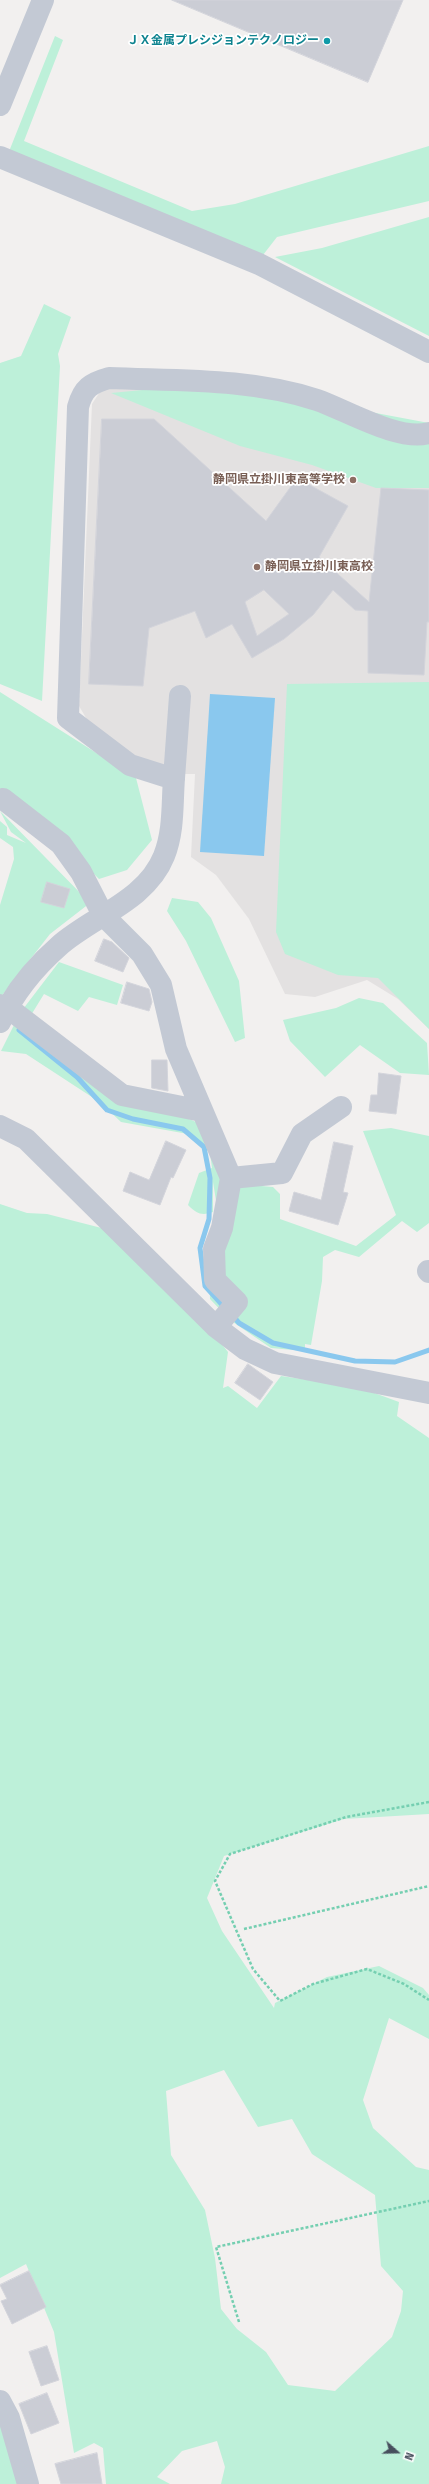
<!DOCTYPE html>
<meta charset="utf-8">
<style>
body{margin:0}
#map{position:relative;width:429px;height:2484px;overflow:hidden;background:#f2f0ef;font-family:"Fira Sans",sans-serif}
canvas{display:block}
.north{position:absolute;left:377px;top:2432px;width:40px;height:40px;-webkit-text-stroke:3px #fff;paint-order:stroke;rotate:110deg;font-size:11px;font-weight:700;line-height:16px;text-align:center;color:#474f5d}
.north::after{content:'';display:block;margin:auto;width:14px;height:18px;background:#474f5d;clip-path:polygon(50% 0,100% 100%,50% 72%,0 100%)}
</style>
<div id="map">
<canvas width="429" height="2484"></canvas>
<div class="north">N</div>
</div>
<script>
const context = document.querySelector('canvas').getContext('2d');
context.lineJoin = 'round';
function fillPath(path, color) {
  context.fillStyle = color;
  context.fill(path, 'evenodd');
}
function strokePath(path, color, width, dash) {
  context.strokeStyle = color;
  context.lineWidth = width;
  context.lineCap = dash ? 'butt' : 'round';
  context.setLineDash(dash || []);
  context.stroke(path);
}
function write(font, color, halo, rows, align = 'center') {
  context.font = font + ' "Fira Sans","Noto Sans JP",sans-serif';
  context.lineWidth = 3.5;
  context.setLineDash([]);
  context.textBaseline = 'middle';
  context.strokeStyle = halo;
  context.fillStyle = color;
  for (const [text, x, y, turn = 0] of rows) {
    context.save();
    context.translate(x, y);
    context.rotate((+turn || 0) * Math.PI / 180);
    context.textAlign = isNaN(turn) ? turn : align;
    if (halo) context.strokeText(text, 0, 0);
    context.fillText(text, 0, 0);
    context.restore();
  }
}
const education = new Path2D(`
 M109,378L429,428V1029L398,999L367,980L315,997L285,994L249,919L216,875L191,857L195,774H158L102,745L79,706L92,404Z`);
const green = new Path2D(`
 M55,36L63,40L24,141L192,211L235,204L429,146V201L277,237L263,255L8,154Z
 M429,217V336L275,257L322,248Z
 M44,304L71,317L58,354L60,366L42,701L0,684V363L21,356Z
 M216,383L429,423V488H376L312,465L240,446L111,393Z
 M429,682V1029L378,978L338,975L285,954L276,932L287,684Z
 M0,692L136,778L152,840L127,870L99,879L51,831L0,799Z
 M0,811L90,903L50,934L0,998V905L14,859L13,847L0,838V821L7,827V835L26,843L11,832Z
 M172,898L198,902L211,918L239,981L245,1038L235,1042L186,941L167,911Z
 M59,962L123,985L117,1005L89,997L78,1011L44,994L28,1020L109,1084L196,1122L227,1183L273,1187L280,1194V1219L356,1246L396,1215L363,1131L391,1128L429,1136V1223L417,1232L402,1221L359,1257L335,1250L323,1257L322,1281L311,1345L305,1344V1351L271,1348L230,1320L210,1299L209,1263L218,1213L213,1182V1212C202,1216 197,1214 188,1205L199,1173L212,1168L210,1153L188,1134L121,1122L101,1103L26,1054L1,1051L20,1013Z
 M359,998L383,1003L427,1043L429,1075L400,1073L360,1045L325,1077L290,1041L283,1020L336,1008Z
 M0,1204L27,1213L47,1214L121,1233L178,1289L228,1352L223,1388L228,1386L257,1408L281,1376L358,1387L399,1402L397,1416L429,1438V1814L344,1819L224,1856L207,1898L222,1931L274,2008L275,2003L327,1977L379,1966L423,1988L429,1995V2039L389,2018L363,2100L373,2128L416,2167L429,2170V2484H221L225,2467L217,2441L182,2451L157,2477L170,2484H106L103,2448L94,2443L74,2453L54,2332L26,2264L0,2278ZM224,2070L258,2127L292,2119L312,2154L375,2195L381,2266L403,2291L401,2311L392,2337L335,2391L288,2385L266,2352L237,2329L221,2309L215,2258L205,2210L171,2155L166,2091Z
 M0,2406L18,2484H0Z`);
const water = new Path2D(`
 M210,694L275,698L264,856L200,852Z`);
const stream = new Path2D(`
 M19,1030L77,1077L107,1110L133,1119L183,1129L204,1147L210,1178L209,1219L200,1248L205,1286L225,1308
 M233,1316L239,1323L273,1343L355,1361L395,1362L429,1350`);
const building = new Path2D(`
 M172,0H403L368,82Z
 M102,419H154L266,521L297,478L348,506L319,557L369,602L381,488L429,490V622H427L424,675L368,673V611L355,610L333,590L313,615L284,639L252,658L232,624L206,638L195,611L149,628L143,686L89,684ZM264,590L289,614L257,636L245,602Z
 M47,882L70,889L64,908L41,902Z
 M104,939L112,942L129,958L123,972L95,961Z
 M127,982L149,989L152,1002L149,1011L121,1003Z
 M152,1060H167L168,1091L152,1088Z
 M379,1073L401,1076L396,1114L369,1111L371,1095H377Z
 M166,1141L186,1150L173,1178L171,1177L160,1205L123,1191L130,1172L149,1180Z
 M334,1142L353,1146L343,1192L348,1193L338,1225L289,1211L294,1192L321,1200Z
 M248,1364L273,1382L260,1400L235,1383Z
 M29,2271L46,2307L12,2324L1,2301L7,2299L0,2285Z
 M47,2346L59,2380L41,2386L29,2352Z
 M47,2393L59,2423L31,2434L19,2404Z
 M97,2453L102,2484H61L55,2464Z`);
const path = new Path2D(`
 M429,1802L346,1817L230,1854L215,1881L253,1969L280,2001L313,1984L367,1969L404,1984L429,2000
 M244,1929L429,1886
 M239,2322L216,2247L429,2201`);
const minor = new Path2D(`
 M0,105L43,0
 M0,157L259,264L429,352
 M174,779L130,765L68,718L78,407C83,388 91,383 109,378C178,381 250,378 317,400C346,410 399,442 429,433
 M3,799L61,844L81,872L103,915L142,954L161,985L176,1049L231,1178L222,1228L214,1249L215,1280L237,1302L216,1327
 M0,1005L7,1007L122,1095L202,1111
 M0,1022C14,993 35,967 59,946C93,916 146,901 164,856C174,831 172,805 174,778C176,751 178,723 180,696
 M0,1126L26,1139L216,1327L245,1349L275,1363L429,1393
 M231,1178L282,1173L302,1134L341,1107
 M428,1271L429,1272
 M0,2401L9,2418L28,2484`);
const markers = [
 [327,41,4,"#0f9aa8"],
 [353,480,4,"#8d6e63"],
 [257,567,4,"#8d6e63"]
];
const cultureNames = [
 ["ＪＸ金属プレシジョンテクノロジー",319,41]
];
const educationNames = [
 ["静岡県立掛川東高等学校",345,480],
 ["静岡県立掛川東高校",265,567,"left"]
];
fillPath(education, '#e3e1e1');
fillPath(green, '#bdf0d9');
fillPath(water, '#8ac8ee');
strokePath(stream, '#8ac8ee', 5);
fillPath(building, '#cbcdd5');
strokePath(building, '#d3d4db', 1);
strokePath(path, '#75cfb1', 2.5, [3, 2]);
strokePath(minor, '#c3c9d4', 22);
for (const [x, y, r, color] of markers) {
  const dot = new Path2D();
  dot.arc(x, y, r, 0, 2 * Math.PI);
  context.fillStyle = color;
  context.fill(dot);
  strokePath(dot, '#fff', 1.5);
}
write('bold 12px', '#0d838f', '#fff', cultureNames, 'right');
write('bold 12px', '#785e54', '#fff', educationNames, 'right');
</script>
